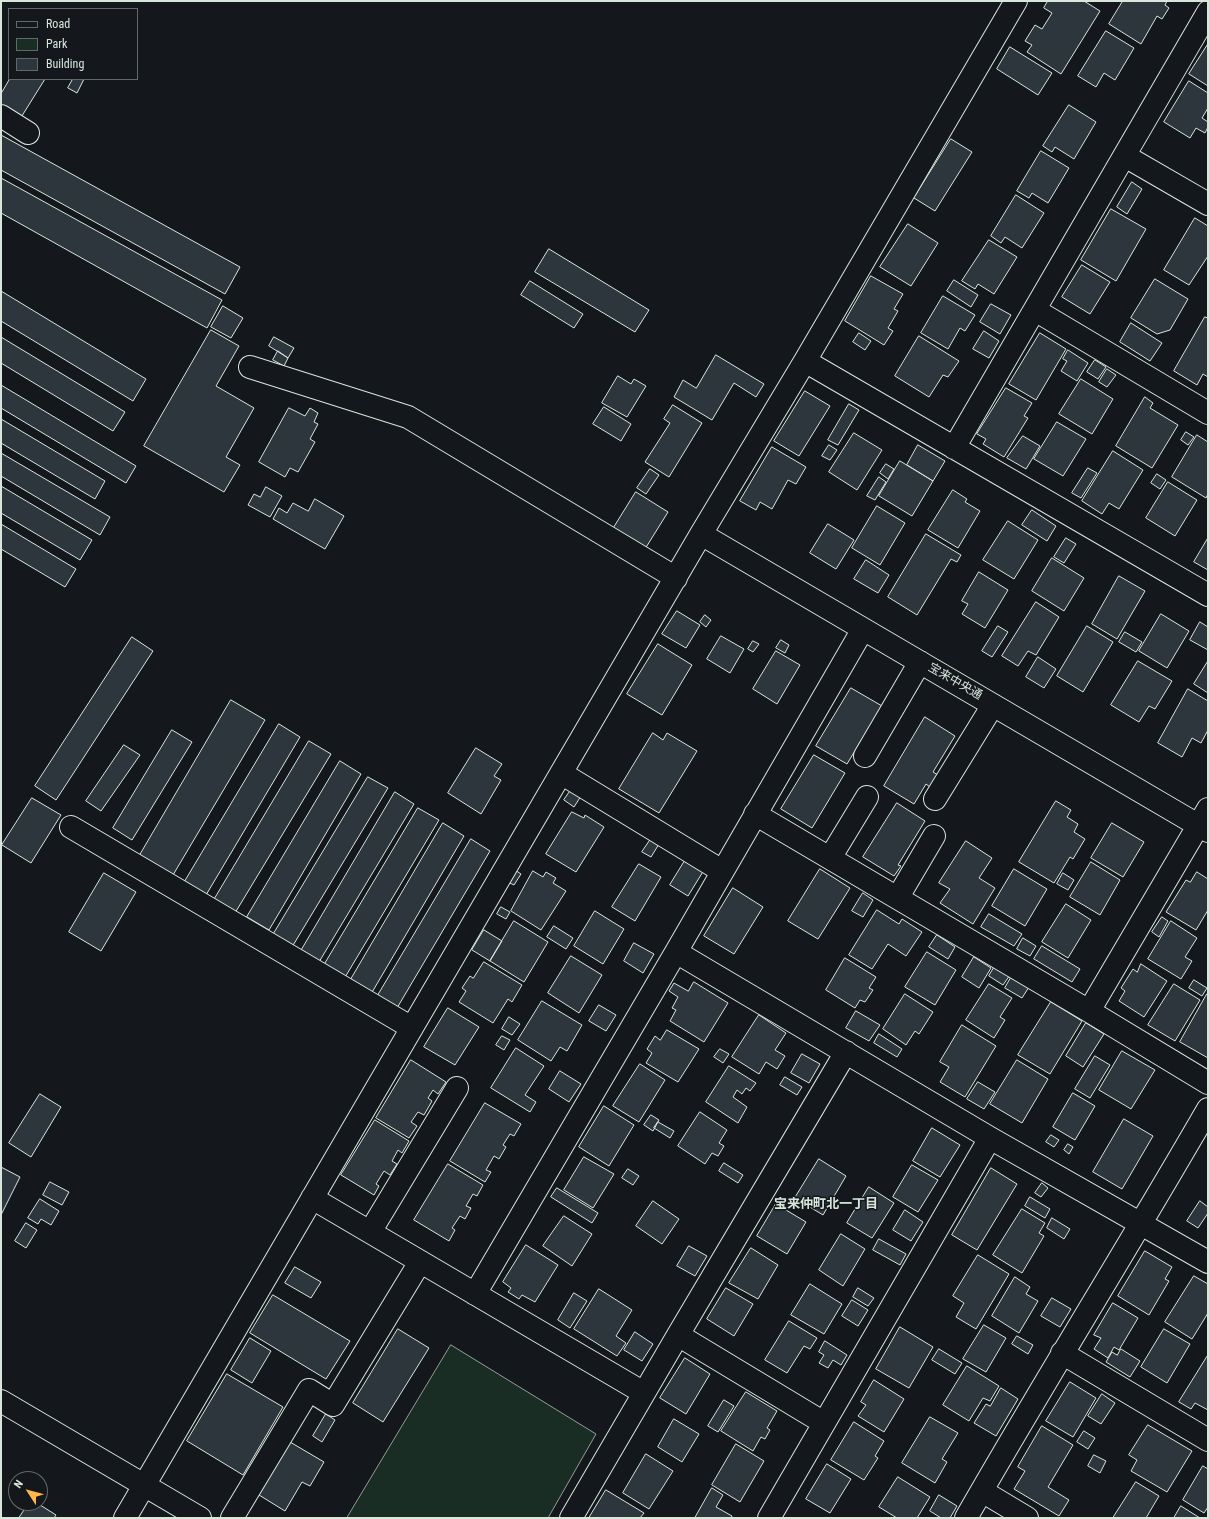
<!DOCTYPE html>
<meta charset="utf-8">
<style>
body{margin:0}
#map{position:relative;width:1209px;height:1519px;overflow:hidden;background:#14181c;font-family:"Roboto Condensed",sans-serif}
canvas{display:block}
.frame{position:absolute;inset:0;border:2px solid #d8e6dc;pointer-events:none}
.legend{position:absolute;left:8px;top:8px;width:130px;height:72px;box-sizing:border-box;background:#14181c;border:1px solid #626a69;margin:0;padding:5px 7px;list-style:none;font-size:12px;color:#d8e6dc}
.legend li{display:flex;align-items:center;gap:8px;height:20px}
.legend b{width:20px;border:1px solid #626a69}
.north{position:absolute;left:8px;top:1471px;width:40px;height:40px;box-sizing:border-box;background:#14181c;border:1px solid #626a69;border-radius:50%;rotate:306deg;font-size:11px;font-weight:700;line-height:16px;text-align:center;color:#d8e6dc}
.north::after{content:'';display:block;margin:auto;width:14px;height:18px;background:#ffb74d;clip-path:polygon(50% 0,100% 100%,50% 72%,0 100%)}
</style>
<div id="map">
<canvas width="1209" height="1519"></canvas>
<div class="frame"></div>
<ul class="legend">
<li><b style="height:5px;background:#14181c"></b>Road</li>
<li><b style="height:11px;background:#1a2d24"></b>Park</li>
<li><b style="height:11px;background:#2c363c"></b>Building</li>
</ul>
<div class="north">N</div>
</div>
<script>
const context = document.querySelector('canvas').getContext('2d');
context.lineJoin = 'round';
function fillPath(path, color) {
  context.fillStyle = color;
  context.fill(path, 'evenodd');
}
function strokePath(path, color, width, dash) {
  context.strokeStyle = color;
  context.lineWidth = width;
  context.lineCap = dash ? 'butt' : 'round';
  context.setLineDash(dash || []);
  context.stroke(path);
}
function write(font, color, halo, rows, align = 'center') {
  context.font = font + ' "Roboto Condensed","Noto Sans JP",sans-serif';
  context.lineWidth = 3;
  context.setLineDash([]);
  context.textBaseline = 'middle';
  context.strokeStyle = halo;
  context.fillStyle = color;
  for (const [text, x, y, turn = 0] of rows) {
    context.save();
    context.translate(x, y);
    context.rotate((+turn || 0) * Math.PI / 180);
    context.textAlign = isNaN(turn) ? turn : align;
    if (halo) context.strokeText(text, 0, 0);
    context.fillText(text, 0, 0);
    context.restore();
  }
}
const green = new Path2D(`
 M451,1345L596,1434L548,1518H347Z`);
const building = new Path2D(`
 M1048,1H1084L1100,11L1061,74L1027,52L1032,45L1025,41L1035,25L1042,29L1052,13L1044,8Z
 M1123,1H1167L1165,5L1169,8L1162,19L1157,16L1141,44L1109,24Z
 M1106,31L1134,48L1115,80L1104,73L1096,87L1078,76Z
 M1208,44V86L1189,74Z
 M1010,47L1052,73L1038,95L997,69Z
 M10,79H45L20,119L1,107V94Z
 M73,79H84L77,93L68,88Z
 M1189,81L1208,93V108L1202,118L1208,122V127L1205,133L1196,128L1190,138L1164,122Z
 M1069,105L1096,122L1074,159L1055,147L1052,152L1043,146Z
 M1,135L240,267L225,294L1,170Z
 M951,139L972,152L935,211L914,198Z
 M1041,151L1069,168L1048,203L1032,193L1029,198L1017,191Z
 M1,178L222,300L207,328L1,213Z
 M1132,182L1142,189L1127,214L1117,207Z
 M1016,195L1044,213L1022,248L1005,237L1001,243L991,236Z
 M1111,209L1146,229L1116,281L1081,260Z
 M1195,218L1208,226V256L1189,285L1164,270Z
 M908,224L938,243L911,286L880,267Z
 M989,240L1017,257L994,294L978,284L975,289L962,281Z
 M549,249L649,310L635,332L535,272Z
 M1082,265L1110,282L1090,314L1062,297Z
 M871,276L903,294L894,309L898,311L888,328L893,331L884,345L845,321Z
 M1155,279L1188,299L1170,330L1157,334L1131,318Z
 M954,280L978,295L971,307L947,291Z
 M530,281L583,314L574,328L521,295Z
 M1,291L146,379L133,401L1,321Z
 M943,296L975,315L965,331L960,328L948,349L921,333Z
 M991,304L1011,315L1000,334L980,322Z
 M223,306L243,318L231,338L211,327Z
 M1205,317L1208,318V377L1203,374L1197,385L1174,371Z
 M1131,323L1162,343L1150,361L1120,342Z
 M211,330L239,346L216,386L254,408L226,457L240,465L224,492L144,446Z
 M984,331L999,341L989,358L973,349Z
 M859,333L871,341L865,350L853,342Z
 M1040,333L1066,349L1036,400L1009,384Z
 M919,336L959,361L948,377L943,375L929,397L895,376Z
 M1,337L125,412L113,431L1,363Z
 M274,337L294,348L288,358L269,346Z
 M1068,350L1088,363L1077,381L1061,371L1067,361L1063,359Z
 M278,351L288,358L284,366L273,360Z
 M716,355L764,384L756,397L734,383L712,420L674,397L683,380L696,388Z
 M1095,360L1106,367L1098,379L1087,372Z
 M1107,369L1116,375L1107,387L1099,382Z
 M618,376L631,384L634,379L646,386L627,417L602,403Z
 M1081,379L1113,399L1092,434L1059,414Z
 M1,385L136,466L126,483L1,408Z
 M1006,388L1032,403L1024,416L1028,418L1004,457L983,444L986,439L977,434Z
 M805,391L830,406L799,456L774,441Z
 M1145,397L1153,403L1150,408L1178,425L1152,468L1116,446Z
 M849,404L859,410L838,445L828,440Z
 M673,405L702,423L669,477L645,462L670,423L664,419Z
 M604,407L631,424L621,441L593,424Z
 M289,408L305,416L310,408L318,413L314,422L318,424L310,439L315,442L298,472L290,468L285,477L259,462Z
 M1,419L105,481L95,499L1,443Z
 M1057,422L1086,439L1063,476L1034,459Z
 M1186,432L1194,437L1188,445L1181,440Z
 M854,433L882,450L857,490L829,472Z
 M1197,435L1208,442V494L1206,498L1172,477Z
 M1023,436L1040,446L1026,469L1007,458Z
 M829,445L837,450L830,460L822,456Z
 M918,445L945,461L933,481L907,465Z
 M772,447L806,467L796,484L788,480L772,509L760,502L756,510L740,501Z
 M1113,451L1143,470L1119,509L1109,503L1102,514L1082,501Z
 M1,453L110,517L100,535L1,476Z
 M900,461L933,481L912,516L879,496Z
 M886,464L894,469L888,479L880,473Z
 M1088,468L1097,473L1081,498L1072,493Z
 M650,469L659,475L646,494L637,488Z
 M1157,474L1166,480L1160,489L1151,483Z
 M879,477L886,482L875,500L867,496Z
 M1168,482L1197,500L1175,536L1146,518Z
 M1,486L92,540L80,560L1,513Z
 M266,487L282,496L270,517L248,505L254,494L260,497Z
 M953,490L967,499L965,502L980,511L958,548L928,530Z
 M636,492L668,512L645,549L613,529Z
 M315,499L344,516L325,549L273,519L279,508L287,513L293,503L308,511Z
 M877,506L905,523L880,565L852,548Z
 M1032,510L1056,526L1047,541L1022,525Z
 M1008,521L1038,540L1014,579L983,560Z
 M1,524L76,569L65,587L1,549Z
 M828,524L854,540L836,569L810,553Z
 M926,534L961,555L957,562L951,559L917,615L888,597Z
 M1066,538L1076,544L1064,563L1054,557Z
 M1208,538V570L1194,562Z
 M1052,558L1084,578L1064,611L1032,591Z
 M866,560L889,575L878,593L854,579Z
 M979,572L1008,590L985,628L962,614L968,604L962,601Z
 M1119,576L1145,591L1117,639L1092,624Z
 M1036,602L1059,617L1036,655L1028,651L1018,666L1002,656Z
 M677,611L700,625L686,648L662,634Z
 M1161,614L1189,631L1167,668L1139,651Z
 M705,615L711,620L706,627L700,622Z
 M1200,622L1208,627V650L1190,640Z
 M998,626L1008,632L992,657L982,651Z
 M1087,626L1113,642L1083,692L1057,676Z
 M1125,632L1142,642L1136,652L1119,642Z
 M721,636L744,649L730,673L707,659Z
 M132,637L153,651L56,800L35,786Z
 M781,640L789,645L785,653L776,648Z
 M753,641L759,644L753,652L748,649Z
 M658,644L692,665L662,715L627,694Z
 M776,651L800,665L777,704L753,689Z
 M1038,657L1056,669L1044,688L1026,677Z
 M1138,661L1172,681L1155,709L1149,706L1139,722L1111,705Z
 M1208,661V693L1194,684Z
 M851,688L882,706L847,764L816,746Z
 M1188,689L1208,701V730L1201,743L1192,738L1182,757L1158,743Z
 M231,700L265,720L173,875L140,855Z
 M925,717L955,736L933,772L938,775L930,787L926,784L914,804L884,786Z
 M279,724L300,737L206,895L184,883Z
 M172,730L192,742L132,840L113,828Z
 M653,733L663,740L667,733L697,751L659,813L619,789Z
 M309,741L331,754L235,913L214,900Z
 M124,745L140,755L101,811L86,801Z
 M476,748L502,764L494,776L501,780L481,814L448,793Z
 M814,755L845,773L812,828L781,809Z
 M340,761L361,774L269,930L247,917Z
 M368,777L388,788L292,947L273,935Z
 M571,790L581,796L574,807L564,800Z
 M395,792L414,804L319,962L301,951Z
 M32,798L61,815L31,863L2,845Z
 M1056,801L1071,810L1067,817L1078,824L1074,832L1085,839L1073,859L1070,857L1054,883L1019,862Z
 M897,803L925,821L898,865L901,866L894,876L863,857Z
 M418,808L439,820L344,979L323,967Z
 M572,812L584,818L585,815L604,827L576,872L546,854Z
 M443,823L464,836L371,994L350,981Z
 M1112,823L1144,842L1123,877L1091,858Z
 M471,839L490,851L397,1008L377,997Z
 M651,839L659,844L651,857L642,852Z
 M966,841L992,858L979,878L995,888L973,924L940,903L950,889L939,883Z
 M686,859L704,870L688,896L670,885Z
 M1091,862L1120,880L1100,915L1070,897Z
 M639,864L661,877L635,921L612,907Z
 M820,869L850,888L818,939L788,921Z
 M1014,869L1047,889L1025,926L992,906Z
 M515,870L521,874L514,885L508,882Z
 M533,871L543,877L546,872L556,878L553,883L566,891L541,930L511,911Z
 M1197,872L1208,879V910L1196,930L1166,912L1186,880L1190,882Z
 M104,873L136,892L101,951L69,932Z
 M1063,873L1074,880L1068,890L1057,884Z
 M733,888L763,907L734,954L704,936Z
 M863,893L873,900L863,917L852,911Z
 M1066,904L1091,920L1068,958L1042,942Z
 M501,907L510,912L506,919L497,914Z
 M877,910L899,924L902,919L922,932L906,956L888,944L872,969L849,955Z
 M595,911L624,929L603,964L574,946Z
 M989,914L1022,934L1014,946L981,927Z
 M1162,917L1168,921L1159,937L1152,932Z
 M514,921L548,942L524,982L490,961Z
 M1171,921L1197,938L1185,957L1192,961L1181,979L1148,959Z
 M554,926L573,938L566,949L547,937Z
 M484,930L502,941L490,961L472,950Z
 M937,935L955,947L948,959L929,947Z
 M1023,938L1036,946L1030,956L1017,949Z
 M634,943L654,954L643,973L624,961Z
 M1042,946L1080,969L1072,982L1034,959Z
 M927,952L956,970L935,1005L905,987Z
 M571,956L602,975L579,1013L548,993Z
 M974,957L991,968L979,988L962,977Z
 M845,958L876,977L869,988L873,990L865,1002L860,1000L855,1008L826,990Z
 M484,962L522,985L512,1002L508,999L493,1023L459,1002L466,991L462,988L470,976L473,978Z
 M1141,964L1167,981L1144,1017L1119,1001L1125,991L1121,988L1133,969L1137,972Z
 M995,966L1010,975L1003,985L989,976Z
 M1012,976L1029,987L1022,998L1005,988Z
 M1194,980L1207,988L1202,996L1189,988Z
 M694,982L728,1003L704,1042L670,1021L676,1010L672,1008L678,997L669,991L674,983L688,991Z
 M989,984L1012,998L1000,1017L1005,1020L994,1038L966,1020Z
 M1174,984L1200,1000L1175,1041L1148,1025Z
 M905,994L933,1012L919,1034L915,1031L906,1045L883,1029Z
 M1207,994H1208V1058L1180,1042Z
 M542,1001L582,1025L567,1051L560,1047L551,1061L518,1040Z
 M1051,1002L1082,1021L1050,1074L1018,1055Z
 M599,1005L616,1015L606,1031L589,1021Z
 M448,1008L479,1027L455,1065L424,1047Z
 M856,1011L880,1025L869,1041L846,1028Z
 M759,1015L786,1033L775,1050L785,1056L777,1069L766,1062L759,1074L732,1057Z
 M509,1017L520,1024L512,1035L502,1029Z
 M1086,1023L1104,1034L1083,1067L1066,1056Z
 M962,1025L996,1046L965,1097L940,1082L949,1067L940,1062Z
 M667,1030L699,1049L678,1082L646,1063L652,1053L647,1049L655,1036L660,1040Z
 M879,1034L902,1049L897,1057L874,1043Z
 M502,1036L510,1040L504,1050L496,1045Z
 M516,1048L544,1066L525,1095L536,1102L530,1112L491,1088Z
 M720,1049L729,1054L723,1063L714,1057Z
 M1122,1051L1155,1070L1131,1109L1099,1090Z
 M802,1054L820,1064L809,1083L791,1073Z
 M1095,1056L1110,1065L1090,1098L1075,1089Z
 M411,1060L446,1082L438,1094L433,1090L428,1098L432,1101L424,1115L418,1112L411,1122L417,1126L409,1138L376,1118Z
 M1017,1060L1048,1079L1022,1123L990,1104Z
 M640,1064L665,1080L639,1122L613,1106Z
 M729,1066L756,1083L750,1091L746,1088L742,1094L737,1090L733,1097L747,1107L738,1123L706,1102Z
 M560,1071L581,1084L569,1102L549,1089Z
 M785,1077L802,1087L797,1095L780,1085Z
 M978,1082L995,1092L984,1109L967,1099Z
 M1073,1093L1095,1106L1075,1140L1053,1127Z
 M40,1094L61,1107L31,1157L9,1143Z
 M485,1103L521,1124L514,1136L510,1134L503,1145L506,1147L499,1159L494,1156L486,1170L491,1172L485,1182L450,1161Z
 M604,1106L634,1125L609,1166L579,1147Z
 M700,1112L727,1130L719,1143L724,1146L718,1156L712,1153L705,1164L678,1146Z
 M651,1115L659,1120L653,1131L644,1125Z
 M1124,1119L1153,1136L1122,1189L1093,1172Z
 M375,1120L409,1141L402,1153L398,1150L392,1161L397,1164L390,1175L384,1171L376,1184L379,1186L374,1195L341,1175Z
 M658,1122L674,1131L670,1138L654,1128Z
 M932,1128L960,1145L940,1177L913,1161Z
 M1051,1135L1059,1140L1054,1147L1046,1142Z
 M1068,1144L1073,1147L1069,1154L1064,1150Z
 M584,1157L614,1174L593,1208L564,1190Z
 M819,1159L846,1176L823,1215L795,1198Z
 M724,1163L743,1175L738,1183L719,1171Z
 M448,1164L483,1185L477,1196L473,1194L466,1206L471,1208L465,1219L460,1216L452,1228L455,1230L449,1241L414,1220Z
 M912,1165L938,1180L918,1212L893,1197Z
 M1,1167L20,1177L1,1215Z
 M991,1168L1017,1184L977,1250L952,1235Z
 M628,1169L639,1176L633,1185L622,1178Z
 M50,1182L69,1192L62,1205L43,1195Z
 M1042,1183L1048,1188L1041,1197L1035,1193Z
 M869,1187L894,1203L872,1238L847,1223Z
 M557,1188L598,1213L592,1223L551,1197Z
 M1030,1197L1050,1209L1045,1218L1025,1206Z
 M40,1199L59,1211L51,1225L41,1219L38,1224L28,1218Z
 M653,1201L679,1219L662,1244L636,1226Z
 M1200,1201L1208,1207V1213L1198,1228L1187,1221Z
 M776,1204L806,1222L787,1254L757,1236Z
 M1022,1209L1045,1223L1039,1233L1044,1236L1022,1273L993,1255Z
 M905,1210L923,1222L911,1241L893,1230Z
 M564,1216L592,1234L572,1266L543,1246Z
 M1052,1218L1070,1229L1064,1239L1047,1228Z
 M26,1223L37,1230L26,1248L15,1241Z
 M841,1234L865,1249L843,1286L819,1270Z
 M879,1239L906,1254L900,1265L873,1250Z
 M526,1245L558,1265L535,1302L522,1295L519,1299L508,1292L511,1288L503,1282Z
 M689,1246L707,1256L695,1276L677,1266Z
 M751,1248L778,1265L758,1299L729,1283Z
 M1145,1251L1172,1267L1165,1279L1169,1281L1149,1315L1118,1296Z
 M978,1255L1009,1274L976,1329L956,1317L964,1303L953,1296Z
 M295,1267L321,1282L311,1298L285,1283Z
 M1194,1276L1208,1284V1313L1192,1339L1165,1322Z
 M1015,1277L1030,1287L1026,1294L1038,1301L1019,1333L992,1316Z
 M810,1284L842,1304L824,1334L791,1315Z
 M726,1288L753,1304L734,1336L707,1319Z
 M858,1288L874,1298L868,1306L853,1297Z
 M599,1289L632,1310L616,1336L626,1343L617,1356L574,1329Z
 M574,1293L587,1301L570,1328L558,1320Z
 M273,1295L350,1341L326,1379L250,1333Z
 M1052,1298L1071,1309L1060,1327L1041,1316Z
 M852,1300L868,1310L858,1326L842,1316Z
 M1113,1303L1138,1318L1119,1350L1114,1347L1108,1358L1094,1349L1101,1338L1094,1335Z
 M789,1321L817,1338L810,1349L804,1346L787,1373L765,1360Z
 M984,1325L1006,1338L986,1372L963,1359Z
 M900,1327L933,1347L909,1388L876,1369Z
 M398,1329L429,1348L383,1422L353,1403Z
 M1164,1329L1190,1344L1167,1383L1141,1367Z
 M635,1332L653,1344L642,1361L624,1350Z
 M1017,1336L1033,1345L1028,1354L1012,1344Z
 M250,1338L271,1351L252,1383L231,1370Z
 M825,1341L847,1355L841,1365L833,1360L828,1368L819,1363L824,1355L819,1352Z
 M939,1349L962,1363L955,1374L932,1360Z
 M1121,1349L1140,1361L1130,1377L1106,1362L1112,1352L1117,1355Z
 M1208,1355V1410L1195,1403L1191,1409L1179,1402Z
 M685,1358L710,1374L686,1414L660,1398Z
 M967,1366L999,1386L990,1401L983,1398L969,1421L943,1405Z
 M227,1374L283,1407L243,1475L187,1441Z
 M874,1380L904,1399L884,1432L858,1416L866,1405L861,1402Z
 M1070,1382L1096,1398L1073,1437L1046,1421Z
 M1001,1388L1018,1399L996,1436L974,1423L986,1404L990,1406Z
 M746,1392L777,1411L767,1428L770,1430L765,1439L761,1437L753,1451L721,1431Z
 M1102,1394L1115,1403L1101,1424L1088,1416Z
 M724,1400L734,1406L718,1432L708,1426Z
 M326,1414L335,1420L322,1442L313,1436Z
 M930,1417L958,1433L942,1459L947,1462L935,1483L902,1463Z
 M674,1419L699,1434L682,1462L658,1447Z
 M854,1422L884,1441L875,1456L878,1458L864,1480L831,1460Z
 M1148,1425L1192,1451L1167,1492L1131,1471L1137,1460L1129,1455Z
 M1042,1426L1073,1445L1048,1487L1069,1500L1059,1516L1014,1489L1025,1471L1018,1467Z
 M1084,1431L1095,1438L1088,1449L1077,1442Z
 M290,1442L324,1462L310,1486L302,1482L285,1511L259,1495Z
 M736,1444L764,1461L740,1502L712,1485Z
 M646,1454L673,1471L649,1509L623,1493Z
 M1094,1455L1106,1461L1100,1473L1088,1466Z
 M827,1464L851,1479L830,1513L806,1499Z
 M1203,1466L1208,1469V1507L1204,1513L1183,1500Z
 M898,1477L930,1497L917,1518H897L879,1507Z
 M1136,1482L1159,1496L1146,1518H1113Z
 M712,1488L723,1495L716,1507L732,1516L731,1518H695Z
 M606,1490L644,1513L640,1518H589Z
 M939,1495L957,1506L950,1518H941L930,1511Z
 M29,1503H37L56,1515L54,1518H19Z
 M1181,1506L1200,1518H1174Z`);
const minor = new Path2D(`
 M1,116L28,133
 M1125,156L1208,204
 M1035,310L1208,413
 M805,361L1208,595
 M250,367L408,417L676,578
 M954,448L1208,12
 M701,534L1208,831
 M865,756L920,662
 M561,773L722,871
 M935,799L993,705
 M755,814L1089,1011L1208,1083
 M71,827L412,1028
 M830,858L867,797
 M898,897L934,836
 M676,952L990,1138L1208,1262
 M1089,1011L1208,809
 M312,1198L644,1393
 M370,1232L457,1088
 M475,1294L676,952L863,629
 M678,1335L824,1423
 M1062,1353L1208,1440
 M1,1401L200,1518
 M982,1491L1027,1518
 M125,1518L701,534L805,361L1016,1
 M232,1518L309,1390L333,1405L420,1262
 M571,1518L678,1335L846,1052
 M769,1518L990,1138
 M966,1518C1045,1380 1129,1246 1208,1109`);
const streetNames = [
 ["宝来中央通",955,682,30]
];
const neighbourhoodNames = [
 ["宝来仲町北一丁目",826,1205]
];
fillPath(green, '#1a2d24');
strokePath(green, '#939e99', 1);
fillPath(building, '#2c363c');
strokePath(building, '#d8e6dc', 1);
strokePath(minor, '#d8e6dc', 24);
strokePath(minor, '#14181c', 22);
write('12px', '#d8e6dc', '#14181c', streetNames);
write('bold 13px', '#d8e6dc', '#14181c', neighbourhoodNames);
</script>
